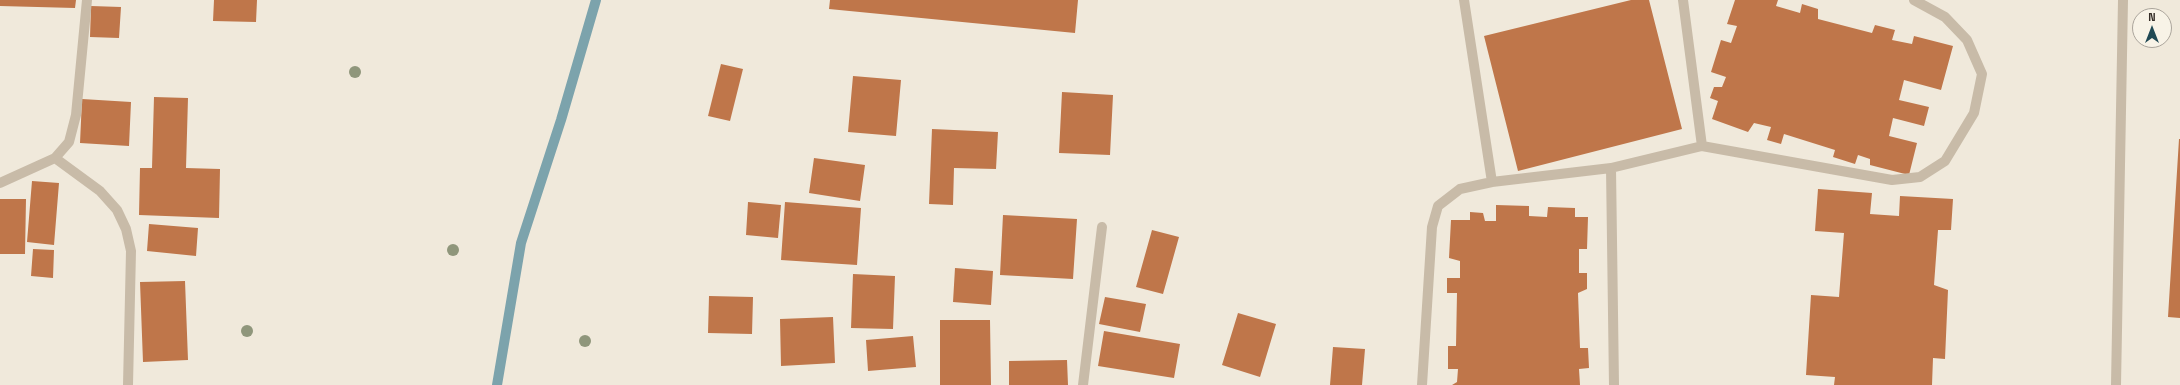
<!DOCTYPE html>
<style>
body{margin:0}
#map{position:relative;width:2180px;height:385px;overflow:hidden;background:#f0e9db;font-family:"Space Grotesk",sans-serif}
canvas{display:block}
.north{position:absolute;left:2132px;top:8px;width:40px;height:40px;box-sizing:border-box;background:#f8f3e7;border:1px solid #aaa49b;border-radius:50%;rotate:0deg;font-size:11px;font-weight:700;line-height:16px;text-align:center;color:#352e28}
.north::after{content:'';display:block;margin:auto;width:14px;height:18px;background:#204954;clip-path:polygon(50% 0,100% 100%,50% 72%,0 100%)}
</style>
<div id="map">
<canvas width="2180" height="385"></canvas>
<div class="north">N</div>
</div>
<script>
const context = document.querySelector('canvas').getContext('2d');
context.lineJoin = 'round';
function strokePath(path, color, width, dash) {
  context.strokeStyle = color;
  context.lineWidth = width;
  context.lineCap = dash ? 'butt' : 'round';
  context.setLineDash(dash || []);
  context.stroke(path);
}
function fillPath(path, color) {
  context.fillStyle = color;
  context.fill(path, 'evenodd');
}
const stream = new Path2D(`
 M497,385L521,243L561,120L596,0`);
const building = new Path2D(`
 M0,0H76L75,8L0,6Z
 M214,0H257L256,22L213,21Z
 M830,0H1078L1075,33L829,9Z
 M1631,0H1649L1682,129L1518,171L1484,36Z
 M1735,0H1778L1776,6L1800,13L1802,4L1818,9V19L1872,33L1875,25L1895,30L1892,40L1912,44L1914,36L1953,46L1941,90L1904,80L1899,100L1929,107L1924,126L1893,118L1889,136L1917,143L1909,175L1870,165V159L1858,155L1855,164L1833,157L1835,150L1784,134L1781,144L1767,140L1771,127L1754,123L1748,132L1712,119L1718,101L1710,98L1714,87H1722L1726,77L1711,72L1721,40L1731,43L1737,26L1727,24Z
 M91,6L121,7L119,38L90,37Z
 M721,64L743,69L730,121L708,116Z
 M853,76L901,80L896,136L848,132Z
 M1062,92L1113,95L1110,155L1059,153Z
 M154,97L188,98L186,168L220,169L219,218L139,215L140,168H152Z
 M82,99L131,102L129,146L80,143Z
 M932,129L998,132L996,169L954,168L953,205L929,204Z
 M2179,139H2180V318L2168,317Z
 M814,158L865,165L860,201L809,193Z
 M32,181L59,183L54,245L27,242Z
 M1818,189L1872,193L1870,214L1899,216L1900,196L1953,199L1951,230H1938L1934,285L1948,290L1945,359L1933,358L1932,385H1834L1835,377L1806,375L1811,295L1839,297L1844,233L1815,231Z
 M0,199H26L25,254H0Z
 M748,202L781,205L778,238L746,235Z
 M785,202L861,208L857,265L781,260Z
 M1496,205L1529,206V216L1547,217L1548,207L1575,208V217H1588L1587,249H1579V273H1587V289L1578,293L1580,348H1588L1589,368L1579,369L1580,385H1452L1457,382L1458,369H1448V346H1456L1457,293H1447V278H1460V261L1449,258L1451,220H1470V212L1483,213L1485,221H1496Z
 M1003,215L1077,219L1073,279L1000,275Z
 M149,224L198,228L196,256L147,251Z
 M1152,230L1179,237L1163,294L1136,287Z
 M33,249L54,250L53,278L31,276Z
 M955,268L993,271L991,305L953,302Z
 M853,274L895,276L893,329L851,328Z
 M185,281L188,360L143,362L140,282Z
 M709,296L753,297L752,334L708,333Z
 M1105,297L1146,304L1140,332L1099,324Z
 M1238,313L1276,324L1260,377L1222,365Z
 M833,317L835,363L781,366L780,319Z
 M940,320H990L991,385H940Z
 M1104,331L1180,344L1174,378L1098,366Z
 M913,336L916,367L868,371L866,340Z
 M1333,347L1365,349L1362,385H1330Z
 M1067,360L1068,385H1009V361Z`);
const service = new Path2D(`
 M1464,0L1492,182
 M1683,0L1702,146
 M1611,168L1614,385
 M1422,385L1432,227L1438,206L1460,189L1492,182L1611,168L1702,146L1892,180L1920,177L1945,161L1974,113L1982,74L1967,40L1945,17L1914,0`);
const minor = new Path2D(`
 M55,158L100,191L117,210L126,229L131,251L128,385
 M0,183L55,158L69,142L76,115L87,0
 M1083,385L1102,227
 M2116,385L2123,0`);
const trees = [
 [355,72],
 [453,250],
 [247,331],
 [585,341]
];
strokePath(stream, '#7ca3ac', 10);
fillPath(building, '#bf764a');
strokePath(service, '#c8bba8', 10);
strokePath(minor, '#c8bba8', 10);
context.fillStyle = '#8f967b';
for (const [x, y] of trees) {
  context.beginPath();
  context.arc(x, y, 6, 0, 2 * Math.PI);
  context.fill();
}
</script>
